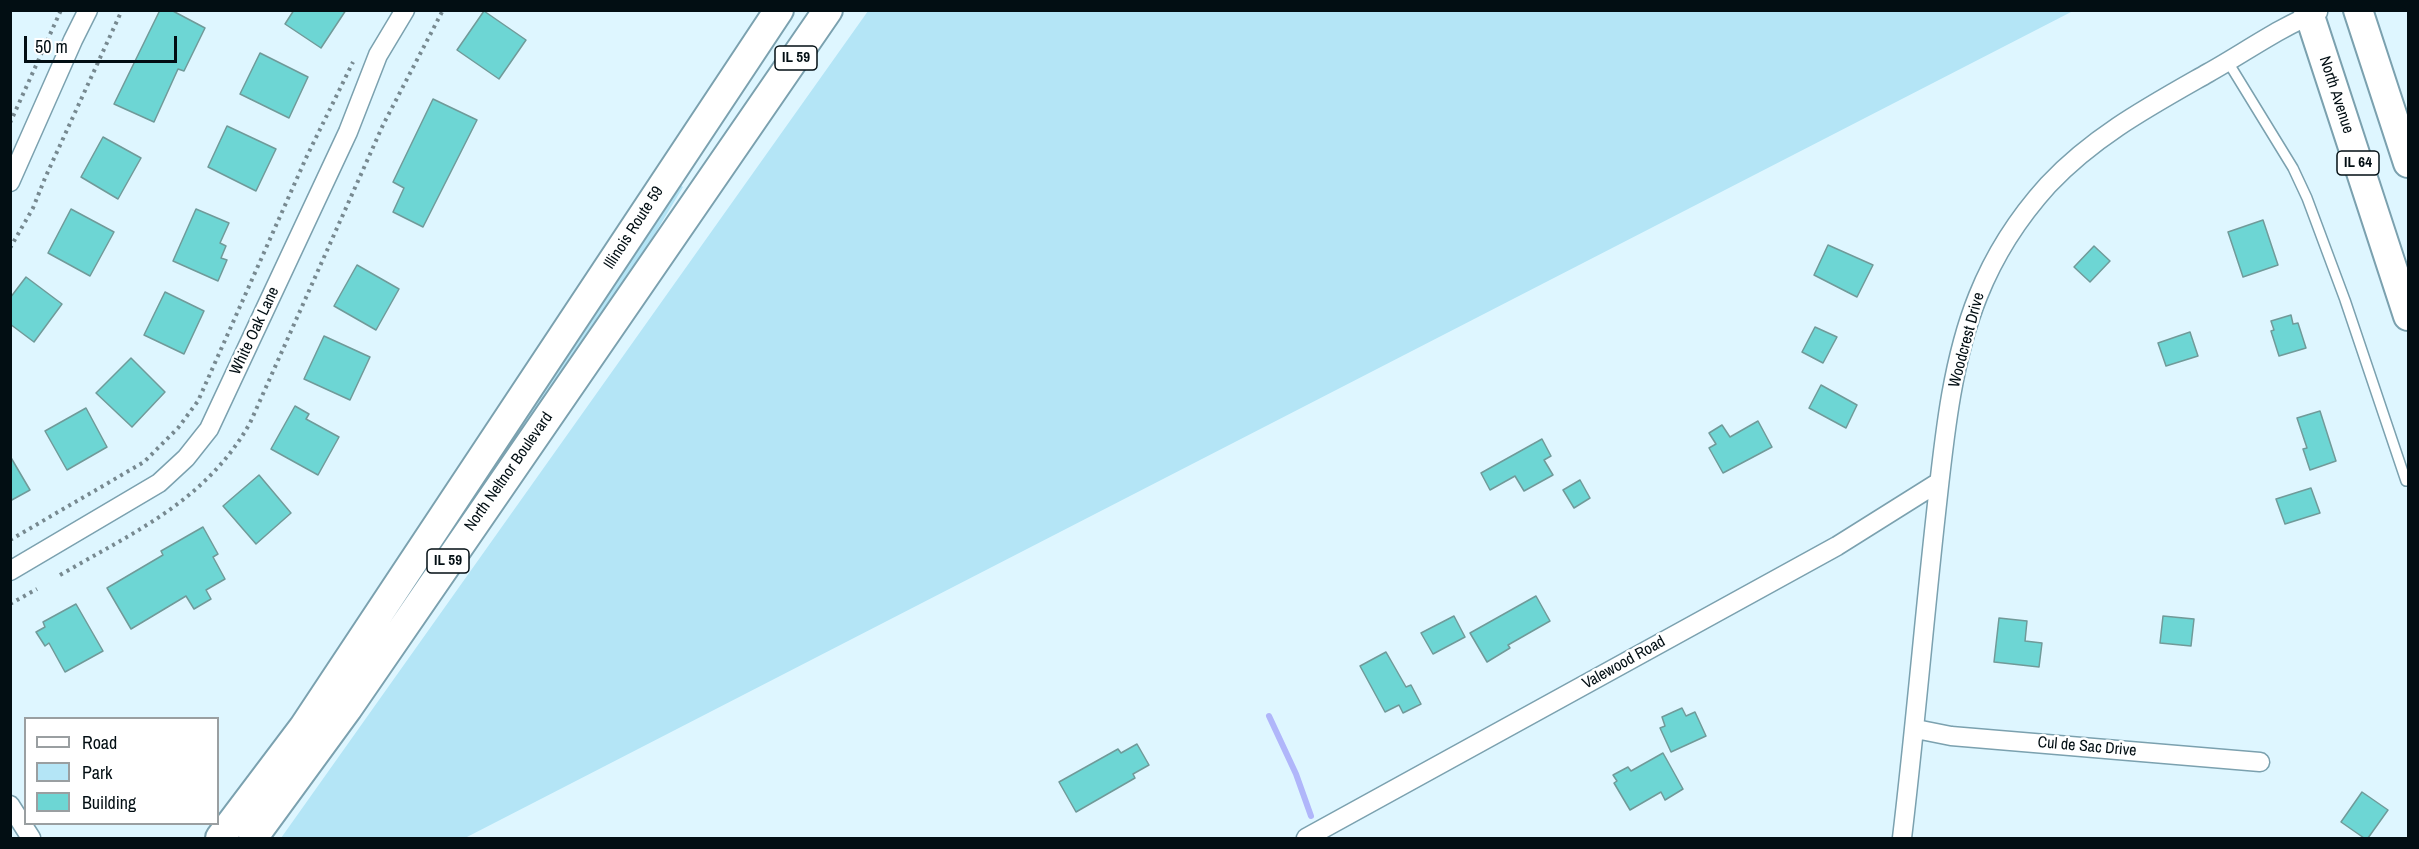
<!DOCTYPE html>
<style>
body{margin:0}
#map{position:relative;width:2419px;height:849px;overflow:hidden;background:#def6ff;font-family:"Archivo Narrow",sans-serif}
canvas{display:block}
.frame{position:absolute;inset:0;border:12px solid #020e13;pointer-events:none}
.legend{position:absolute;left:24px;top:717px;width:195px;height:108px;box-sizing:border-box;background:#fff;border:2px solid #9a9fa1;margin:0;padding:8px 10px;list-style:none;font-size:18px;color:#020e13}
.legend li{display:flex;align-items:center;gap:12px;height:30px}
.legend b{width:30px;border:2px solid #9a9fa1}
.scale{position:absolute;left:24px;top:36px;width:153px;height:27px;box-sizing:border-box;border:3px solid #020e13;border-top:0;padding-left:8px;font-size:18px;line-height:21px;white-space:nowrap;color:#020e13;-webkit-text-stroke:4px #fff;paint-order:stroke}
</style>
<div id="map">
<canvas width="2419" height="849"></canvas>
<div class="frame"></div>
<ul class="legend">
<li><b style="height:8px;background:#fff"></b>Road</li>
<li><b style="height:16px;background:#b4e5f6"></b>Park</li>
<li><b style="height:16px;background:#6dd6d4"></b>Building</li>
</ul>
<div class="scale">50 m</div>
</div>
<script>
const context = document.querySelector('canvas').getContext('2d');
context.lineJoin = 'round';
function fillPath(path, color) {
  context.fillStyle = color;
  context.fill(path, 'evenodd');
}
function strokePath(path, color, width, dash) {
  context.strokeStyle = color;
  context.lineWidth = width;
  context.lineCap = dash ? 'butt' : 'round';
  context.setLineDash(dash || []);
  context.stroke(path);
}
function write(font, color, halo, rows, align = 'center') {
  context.font = font + ' "Archivo Narrow",sans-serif';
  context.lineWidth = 5;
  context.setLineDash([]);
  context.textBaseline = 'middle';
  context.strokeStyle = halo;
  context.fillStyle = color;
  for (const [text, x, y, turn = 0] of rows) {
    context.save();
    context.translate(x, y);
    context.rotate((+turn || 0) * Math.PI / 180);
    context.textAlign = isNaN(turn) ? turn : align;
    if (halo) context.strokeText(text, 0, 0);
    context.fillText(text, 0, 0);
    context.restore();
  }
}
const green = new Path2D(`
 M868,11V10L2073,11L465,838H281Z
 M679,184L683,187L627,280L507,453L504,450Z`);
const stream = new Path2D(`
 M1269,716L1296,774L1311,816`);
const building = new Path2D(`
 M160,10H171L205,28L184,71L178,69L154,122L114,104Z
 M294,10H346L321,48L285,24Z
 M484,11L526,40L499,79L457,50Z
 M260,53L308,77L289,118L240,94Z
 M433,99L477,120L423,227L393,212L404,188L393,182Z
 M227,126L276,149L256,191L208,167Z
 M103,137L141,158L118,199L81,177Z
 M71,209L114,232L90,276L48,253Z
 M196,209L229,223L220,243L226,246L221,258L227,260L218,281L173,261Z
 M2263,220L2278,265L2243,277L2228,232Z
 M1828,245L1873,265L1857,297L1814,275Z
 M2094,246L2110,261L2090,282L2074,267Z
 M357,265L399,289L376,330L334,306Z
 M26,277L62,304L34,342L10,324V298Z
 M165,292L204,311L184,354L144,335Z
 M2291,315L2293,324L2298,323L2306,348L2279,356L2271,331L2274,330L2271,321Z
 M1815,327L1837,337L1823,363L1802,352Z
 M2190,332L2198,356L2166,366L2158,343Z
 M324,336L370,357L350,400L304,379Z
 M131,358L165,392L132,427L96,393Z
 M1821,385L1857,405L1846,428L1809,408Z
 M295,406L309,414L306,419L339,437L318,475L271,449Z
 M86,408L107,447L67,470L45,431Z
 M2320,411L2336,461L2310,470L2303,449L2307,448L2297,418Z
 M1758,421L1772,447L1723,473L1709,448L1716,444L1709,433L1722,425L1730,437Z
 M1542,439L1551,456L1544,460L1553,475L1524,491L1515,476L1490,490L1481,473Z
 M10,456L30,490L10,501Z
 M259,475L291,513L256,544L223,506Z
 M1580,480L1590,498L1574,508L1563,490Z
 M2311,488L2320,513L2285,524L2276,499Z
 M203,527L218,554L213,557L225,579L206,590L211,599L194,609L186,596L131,629L107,588L163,555L161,551Z
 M1536,596L1550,621L1508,645L1510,648L1487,662L1470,633Z
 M76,604L103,651L65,672L49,643L45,646L36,632L45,627L43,622Z
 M1454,616L1465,637L1433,654L1421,633Z
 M2163,616L2194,619L2191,646L2160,643Z
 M1999,618L2027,621L2025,641L2042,643L2039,667L1994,662Z
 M1386,652L1406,687L1411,685L1421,704L1403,713L1399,705L1385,712L1360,666Z
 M1682,708L1686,716L1695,712L1706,736L1671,752L1660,728L1665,726L1662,717Z
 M1137,744L1149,765L1133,774L1135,778L1076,812L1059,782L1118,749L1121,753Z
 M1663,753L1683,789L1665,800L1661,792L1630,810L1614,783L1617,781L1613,775L1628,767L1631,771Z
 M2362,792L2388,810L2368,838H2364L2341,822Z`);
const path = new Path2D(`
 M10,123L61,10
 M10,248L33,208L45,178L122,10
 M10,540L144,462L178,428L198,401L306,158L353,62
 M60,575C134,532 206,501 250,423L383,125L443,10
 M10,604L37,589`);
const service = new Path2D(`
 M2228,62L2293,168L2307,198L2345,300L2406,481`);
const minor = new Path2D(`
 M10,182L73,40L88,10
 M10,571L159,483L186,458L209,429L348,132L378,55L405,10
 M1916,729L1951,736L2260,762
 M10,805L31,838
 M1306,838L1837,546L1939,482
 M1902,838C1915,730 1924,621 1936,513C1944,441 1951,363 1978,296C1994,256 2019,217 2048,185C2094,136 2150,106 2208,73C2244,53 2280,27 2318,12`);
const primary = new Path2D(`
 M2308,10L2408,316
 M2358,10L2408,163
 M220,838L303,728L779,10
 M253,838L348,708L828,10`);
const shields = [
 [796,58,42],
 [2358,163,42],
 [448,561,42]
];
const shieldNames = [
 ["IL 59",796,58],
 ["IL 64",2358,163],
 ["IL 59",448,561]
];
const streetNames = [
 ["North Avenue",2336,95,72],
 ["Illinois Route 59",634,228,-57],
 ["White Oak Lane",255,331,-65],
 ["Woodcrest Drive",1967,340,-75],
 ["North Neltnor Boulevard",509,472,-55],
 ["Valewood Road",1624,663,-29],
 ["Cul de Sac Drive",2087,747,5]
];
fillPath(green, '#b4e5f6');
strokePath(stream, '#b0b6fa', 6);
fillPath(building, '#6dd6d4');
strokePath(building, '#709a99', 1.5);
strokePath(service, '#7ba1af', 12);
strokePath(minor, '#7ba1af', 21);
strokePath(primary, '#7ba1af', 32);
strokePath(path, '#778990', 4, [3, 4.5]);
strokePath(service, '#fff', 9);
strokePath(minor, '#fff', 18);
strokePath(primary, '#fff', 28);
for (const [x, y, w] of shields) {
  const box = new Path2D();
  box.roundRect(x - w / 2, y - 12, w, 24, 4.5);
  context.fillStyle = '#fff';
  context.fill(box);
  strokePath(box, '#020e13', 1.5);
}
write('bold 15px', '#020e13', null, shieldNames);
write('16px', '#020e13', '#fff', streetNames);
</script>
